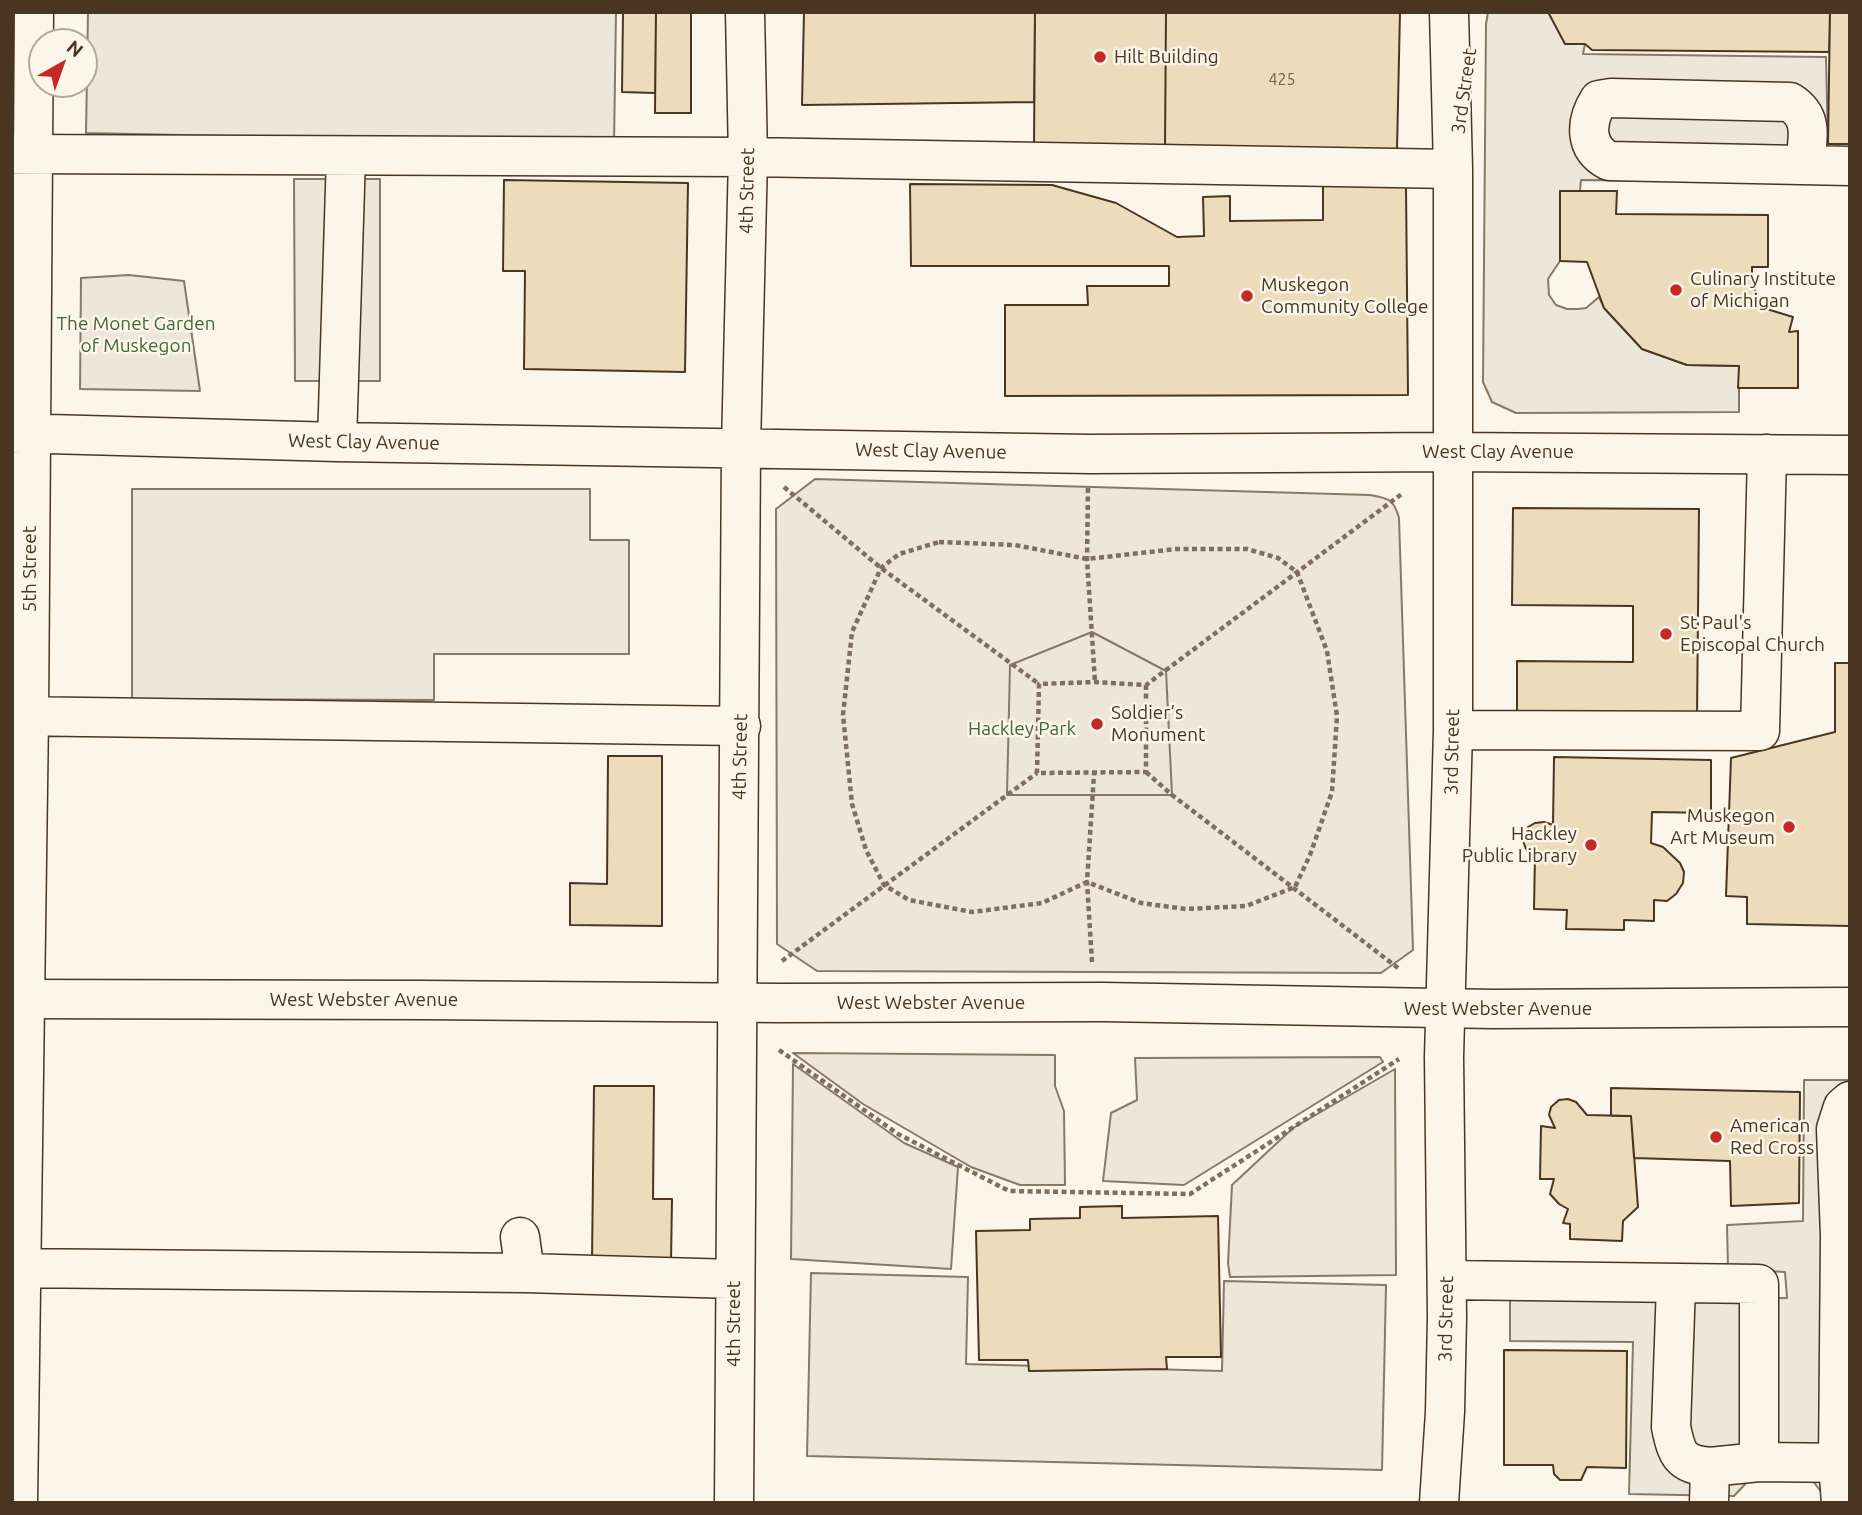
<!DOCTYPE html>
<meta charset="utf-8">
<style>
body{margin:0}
#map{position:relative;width:1862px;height:1515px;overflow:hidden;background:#fbf6e9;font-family:Ubuntu,sans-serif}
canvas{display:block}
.frame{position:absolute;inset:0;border:14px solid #4a3520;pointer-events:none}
.north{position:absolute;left:28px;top:28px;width:70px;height:70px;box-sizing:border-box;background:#fbf6e9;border:2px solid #b4a999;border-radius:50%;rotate:40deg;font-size:19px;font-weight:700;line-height:28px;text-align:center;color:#4a3520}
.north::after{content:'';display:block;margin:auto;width:24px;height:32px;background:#c62828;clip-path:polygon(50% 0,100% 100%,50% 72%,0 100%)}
</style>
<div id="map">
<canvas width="1862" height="1515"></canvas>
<div class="frame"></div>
<div class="north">N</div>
</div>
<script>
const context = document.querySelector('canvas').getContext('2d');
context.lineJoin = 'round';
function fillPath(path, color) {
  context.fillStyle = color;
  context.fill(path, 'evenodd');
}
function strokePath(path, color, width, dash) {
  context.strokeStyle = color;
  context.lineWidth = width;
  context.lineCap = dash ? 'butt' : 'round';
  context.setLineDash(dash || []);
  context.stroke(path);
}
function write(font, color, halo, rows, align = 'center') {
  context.font = font + ' Ubuntu,sans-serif';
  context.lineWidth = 5;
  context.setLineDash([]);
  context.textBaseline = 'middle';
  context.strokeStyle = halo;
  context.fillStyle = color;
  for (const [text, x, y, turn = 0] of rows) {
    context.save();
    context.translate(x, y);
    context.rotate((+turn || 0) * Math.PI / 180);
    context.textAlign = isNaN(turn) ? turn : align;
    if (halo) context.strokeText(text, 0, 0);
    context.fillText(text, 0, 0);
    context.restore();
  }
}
const green = new Path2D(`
 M129,275L184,281L200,391L80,389L81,278Z
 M815,479L1370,495C1388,498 1394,499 1399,518L1413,950L1381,973L817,971L777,944L776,509Z
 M793,1053L1055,1055V1086L1064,1111L1065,1185H1020L971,1167L863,1104Z
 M1380,1057L1383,1062L1184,1185L1103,1181L1111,1113L1137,1100L1135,1058Z
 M793,1064L904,1143L958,1167L951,1269L791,1259Z
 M1395,1069L1396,1275L1230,1277L1228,1263L1232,1185L1293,1128Z`);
const parking = new Path2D(`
 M88,12H616L614,144L86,133Z
 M1488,12H1548L1585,44L1583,54L1826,57L1828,144L1825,153L1850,183L1581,180L1580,191H1560V261L1548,279L1549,295L1556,305L1567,309H1578L1586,308L1599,297L1604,308L1642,349L1687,365L1739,366V412L1516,413L1492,402L1483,382L1486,24Z
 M294,179H380V381H295Z
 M132,489H590V540H629V654H434V700L132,699Z
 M1092,632L1166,671L1172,795H1007L1010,665Z
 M1804,1080H1850V1498H1826L1812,1480H1749L1734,1496L1629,1494L1633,1342L1510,1341V1296L1787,1298L1785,1272L1728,1269L1727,1225L1803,1221Z
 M811,1273L968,1277L966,1364L1222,1371L1224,1281L1386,1285L1382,1470L807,1456Z`);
const building = new Path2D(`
 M623,12H656L655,93L622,92Z
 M656,12H691V113H655Z
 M804,12H1035L1034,102L802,105Z
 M1035,12H1166L1165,147L1034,146Z
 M1166,12H1400L1397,149L1165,147Z
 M1548,12H1830L1829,52L1592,50L1585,44H1565Z
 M1830,12H1850V144H1828Z
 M504,180L688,183L685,372L524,369L525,271H503Z
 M910,184L1052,185L1116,203L1177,237L1204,236L1203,197L1230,196V221L1323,220V186H1406L1408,395L1005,396V305H1088L1087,286H1169V266H911Z
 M1560,191H1617L1616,214L1768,215V267H1752V284L1758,296L1757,306L1793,317L1789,332L1798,331V388H1738L1739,366L1687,365L1642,349L1604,308L1587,262L1560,261Z
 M1513,508L1699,509L1697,717L1517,716V661L1633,662V606L1512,605Z
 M1835,663H1850V926L1747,924V897L1726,896L1731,758L1835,732Z
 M608,756H662V926L570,925V883L607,884Z
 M1554,757L1711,760V813L1652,812L1651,843L1663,847L1680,863L1684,872L1683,883L1676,894L1667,901L1654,900V921L1624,920V930L1566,929L1567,910L1534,909L1535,855L1526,849L1523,841L1528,827L1535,823L1544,822L1553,825Z
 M594,1086H654L653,1199H672L671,1262L592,1261Z
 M1611,1088L1800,1092L1799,1203L1731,1206L1730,1161L1634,1158L1631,1116H1611Z
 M1568,1099L1576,1102L1587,1115L1631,1116L1638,1207L1623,1221L1622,1241L1570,1239V1224L1563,1223L1568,1209L1559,1204L1550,1194L1554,1179H1540L1541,1126L1555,1128L1549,1115L1551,1107L1559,1100Z
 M1122,1206V1218L1218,1216L1221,1357H1166L1167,1369L1029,1371L1028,1360H979L976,1231L1030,1230V1219L1080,1218V1207Z
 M1504,1350L1627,1351L1626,1468L1587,1467L1581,1480H1560L1554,1474L1553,1465H1504Z`);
const path = new Path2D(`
 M784,487L881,568L1039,684
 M1088,488L1087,559L1095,682
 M939,542L1015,545L1087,559L1176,549H1247L1278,558L1297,572L1327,651L1337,716L1332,792L1310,855L1295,887L1246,906L1186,909L1141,903L1087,882L1042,903L972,912L909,900L884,885L866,850L852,804L843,715L852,632L881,568L899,554Z
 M1146,685V772L1037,773L1039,684L1095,682L1146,685L1403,493
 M1146,772L1172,795L1398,968
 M782,961L1037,773
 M1092,962L1087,882L1094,774
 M779,1050L898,1134L1009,1191L1190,1194L1399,1059`);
const minor = new Path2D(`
 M12,154L748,157L1453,169
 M1805,165C1807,139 1815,118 1790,102L1611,98L1599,100C1585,122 1584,148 1609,161L1850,166
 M12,433L337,442L1091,454L1453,452L1850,455
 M337,442L346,156
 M12,716L741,726
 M1453,730L1760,731L1767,454
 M520,1237L525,1273
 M12,1268L525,1273L734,1279
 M1447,1280L1759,1284V1462
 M1676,1285L1671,1427C1677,1455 1680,1464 1710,1467
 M18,1503L29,717L34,12
 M734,1503L741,447L748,157L745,12
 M1439,1503L1445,1412L1447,1317L1444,1057L1453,730V169L1449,12
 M1709,1503L1710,1467L1759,1462L1850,1463
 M1841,1503L1838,1463L1840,1236L1836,1129L1843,1107L1850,1101`);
const major = new Path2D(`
 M12,999L422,1000L780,1003L1103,1002L1493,1009L1850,1007`);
const markers = [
 [1100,57,7,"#c62828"],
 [1676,290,7,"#c62828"],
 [1247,296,7,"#c62828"],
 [1666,634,7,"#c62828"],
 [1097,724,7,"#c62828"],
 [1789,827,7,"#c62828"],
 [1591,845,7,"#c62828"],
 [1716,1137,7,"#c62828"]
];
const numberNames = [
 ["425",1282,80]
];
const poiNames = [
 ["Hilt Building",1114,57],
 ["Culinary Institute",1690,279],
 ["of Michigan",1690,301],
 ["Muskegon",1261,285],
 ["Community College",1261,307],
 ["St Paul's",1680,623],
 ["Episcopal Church",1680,645],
 ["Soldier’s",1111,713],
 ["Monument",1111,735],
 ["Muskegon",1775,816,"right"],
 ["Art Museum",1775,838,"right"],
 ["Hackley",1577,834,"right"],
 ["Public Library",1577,856,"right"],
 ["American",1730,1126],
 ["Red Cross",1730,1148]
];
const streetNames = [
 ["3rd Street",1464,91,-82],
 ["4th Street",747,191,-89],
 ["West Clay Avenue",364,442,1],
 ["West Clay Avenue",931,451,1],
 ["West Clay Avenue",1498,452],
 ["5th Street",30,569,-90],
 ["3rd Street",1452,752,-89],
 ["4th Street",740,757,-89],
 ["West Webster Avenue",364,1000],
 ["West Webster Avenue",931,1003],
 ["West Webster Avenue",1498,1009],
 ["3rd Street",1446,1319,-89],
 ["4th Street",734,1324,-90]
];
const parkNames = [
 ["The Monet Garden",136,324],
 ["of Muskegon",136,346],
 ["Hackley Park",1022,729]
];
fillPath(green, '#ede6d9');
strokePath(green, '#887966', 2);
fillPath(parking, '#ede7d9');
strokePath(parking, '#887966', 2);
fillPath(building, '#ecdcbc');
strokePath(building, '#4a3520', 2);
strokePath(minor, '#4a3520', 41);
strokePath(major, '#4a3520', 41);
strokePath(path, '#7f6f5c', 4.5, [5, 3.5]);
strokePath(minor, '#fbf6e9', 38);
strokePath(major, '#fbf6e9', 38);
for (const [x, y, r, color] of markers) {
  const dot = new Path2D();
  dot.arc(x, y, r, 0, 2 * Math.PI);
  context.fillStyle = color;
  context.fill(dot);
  strokePath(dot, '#fbf6e9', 2.5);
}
write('16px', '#725f47', null, numberNames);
write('19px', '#4a3520', '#fbf6e9', poiNames, 'left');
write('19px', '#4a3520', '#fbf6e9', streetNames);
write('19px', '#436837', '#fbf6e9', parkNames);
</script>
